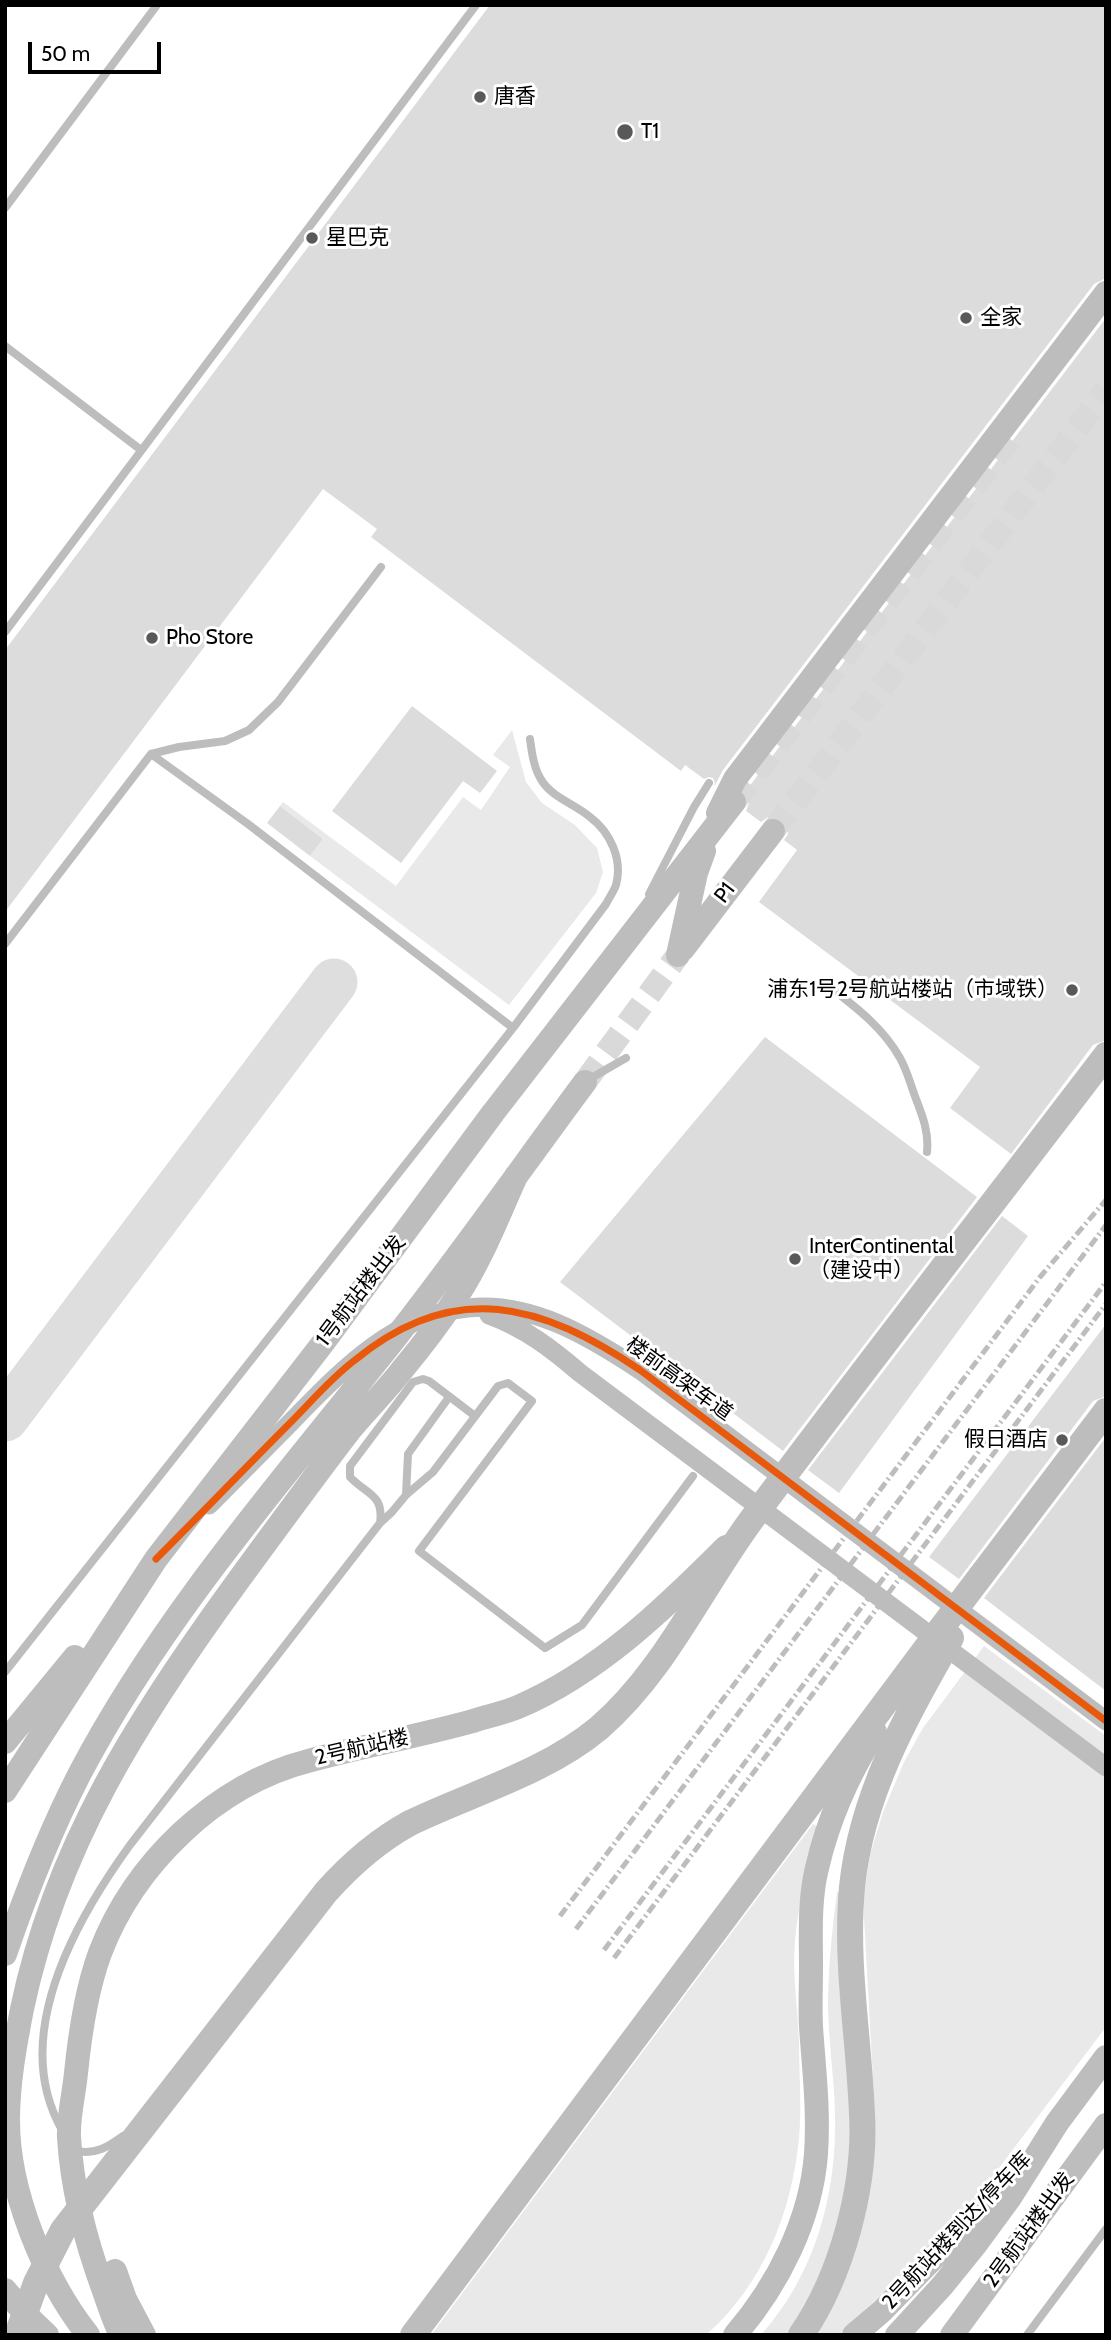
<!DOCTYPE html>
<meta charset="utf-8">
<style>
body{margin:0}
#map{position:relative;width:1111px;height:2340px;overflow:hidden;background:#fff;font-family:Cabin,sans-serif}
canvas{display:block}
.frame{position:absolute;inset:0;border:7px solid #000;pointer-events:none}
.scale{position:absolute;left:28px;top:42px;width:133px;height:32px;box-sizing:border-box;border:4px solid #000;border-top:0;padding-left:9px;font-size:21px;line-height:24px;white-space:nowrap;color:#000;-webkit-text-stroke:5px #fff;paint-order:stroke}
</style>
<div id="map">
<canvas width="1111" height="2340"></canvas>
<div class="frame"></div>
<div class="scale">50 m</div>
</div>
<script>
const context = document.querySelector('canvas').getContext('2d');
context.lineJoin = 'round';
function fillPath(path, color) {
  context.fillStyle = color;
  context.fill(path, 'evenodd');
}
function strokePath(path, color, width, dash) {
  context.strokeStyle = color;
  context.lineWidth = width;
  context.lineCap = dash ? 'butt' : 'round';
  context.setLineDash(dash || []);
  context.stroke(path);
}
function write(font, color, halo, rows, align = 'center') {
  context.font = font + ' Cabin,"Noto Sans SC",sans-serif';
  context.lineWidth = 6;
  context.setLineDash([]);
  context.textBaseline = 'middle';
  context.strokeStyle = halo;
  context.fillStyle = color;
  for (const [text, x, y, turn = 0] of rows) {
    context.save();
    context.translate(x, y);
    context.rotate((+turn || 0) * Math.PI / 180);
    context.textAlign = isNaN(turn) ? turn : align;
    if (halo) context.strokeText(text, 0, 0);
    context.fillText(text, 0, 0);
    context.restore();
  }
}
const green = new Path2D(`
 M512,730L526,782L542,803L575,825L597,848L603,872L596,893L509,1005L310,856L323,839L280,806L283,802L396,886L463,797L481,810L510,767L493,755Z
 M984,1646L1106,1736V2027L986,2185L933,2244L839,2335H812L875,2115L863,1899L870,1855L883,1812L904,1762L923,1728Z
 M813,1824L820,1828C810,1865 798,1902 795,1941C792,1975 798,2009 799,2042C799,2074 802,2107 799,2138C792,2212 763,2285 706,2335H431Z
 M837,1892L843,1893L853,2114L849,2174L838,2231L821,2278L790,2335H761C815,2274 837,2195 835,2114C834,2079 829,2043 828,2008C828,1969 832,1930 837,1892Z`);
const taxiway = new Path2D(`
 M5,1418L334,982`);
const building = new Path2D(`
 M490,5H1106V278L1094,284L723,770L714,787L715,783L713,778L709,777L704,779L685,765L681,771L371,537L377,529L323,489L5,912V650Z
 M1106,318V1040L1093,1045L1011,1154L950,1108L980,1067L759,902L797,850L784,840L788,834L787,826L781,819L768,817L761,822L746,811L749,803L745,792Z
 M412,706L497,771L480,793L463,781L401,863L332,811Z
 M280,806L323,839L310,856L267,823Z
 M765,1037L977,1197L783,1451L560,1282Z
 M1002,1216L1028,1236L839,1493L808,1470Z
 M1106,1324V1396L1093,1401L959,1579L929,1557Z
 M1106,1437V1691L984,1598Z`);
const primaryTunnel = new Path2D(`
 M734,802L1012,436
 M773,831L1106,390
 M585,1082L678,955`);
const service = new Path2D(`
 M5,208L157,5
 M5,346L141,450
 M5,632L476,5
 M151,754L248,824L513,1028
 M649,894L694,807L709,783
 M5,944L151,754L179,747L225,741L249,730L278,702L381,567
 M831,988C857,1008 884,1029 900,1058C907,1070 911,1086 916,1099C923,1117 929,1133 927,1152
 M586,1081L626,1058
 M406,1495L408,1454L449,1397
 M380,1523C384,1494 367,1495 350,1477V1466L413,1382L423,1379L429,1381L475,1416
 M5,1672L513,1028L606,904C609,898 614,891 616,885C623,859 610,832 590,817C575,804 553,798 542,781C534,769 532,754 530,739
 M62,2130C9,2037 75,1921 130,1845L380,1523L392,1512L406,1495L433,1472L498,1386L508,1383L532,1401L419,1551L545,1648L582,1625L693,1476
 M78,2151C96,2155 109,2146 123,2136
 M1027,2335L1106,2229`);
const tertiary = new Path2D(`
 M489,1315C525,1328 552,1349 580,1373L1106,1767
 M209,1505C237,1477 264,1449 292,1421C341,1371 393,1315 468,1308C531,1301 590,1337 640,1370L1106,1721`);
const primary = new Path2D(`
 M718,813L735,779L1106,293
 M683,949L773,831
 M678,955L696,873L704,851
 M5,1742L75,1657
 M5,1791L156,1559L323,1343L493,1113L734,802
 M5,1954C26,1893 50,1831 80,1773C163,1615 285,1477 396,1337C461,1254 522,1167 585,1082
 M115,2271L125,2299L144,2335
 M5,2290L27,2316L47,2335
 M88,2335C44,2279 8,2192 8,2120C8,2083 15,2045 22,2009C56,1846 139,1717 235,1585C273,1533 311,1481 350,1430C367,1409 386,1391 402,1370C422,1346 441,1321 458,1295C482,1258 498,1216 516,1176
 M121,2335C114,2321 109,2306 104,2291C86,2242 72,2190 69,2137C68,2117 74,2094 76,2073C80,2033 86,1991 100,1953C134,1864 215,1785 308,1761C363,1746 419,1736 473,1721C488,1716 504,1713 518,1707C598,1673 665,1608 726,1547
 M735,2335C778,2285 811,2220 816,2154C819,2111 814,2069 811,2027C810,2007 811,1988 811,1968C811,1936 809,1900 817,1868C828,1820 849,1773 875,1732
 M854,2335L882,2311L995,2195
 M897,2335L942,2286L976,2244L1009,2199L1057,2123L1106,2057
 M952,2335L1106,2125`);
const trunk = new Path2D(`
 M17,2335L36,2283L63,2230L326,1892C351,1864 377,1841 410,1823C472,1793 545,1773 599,1728C665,1671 701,1588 752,1519C868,1363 988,1210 1106,1055
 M413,2335L933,1639L1106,1411
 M801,2335C842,2276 866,2185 862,2114C859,2038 845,1963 852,1887C861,1797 906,1715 951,1638`);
const rail = new Path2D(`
 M560,1916L1040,1277L1106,1200
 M576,1929L1106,1225
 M604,1950L1106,1282
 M614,1958L1106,1304`);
const cycleway = new Path2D(`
 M156,1559C201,1514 245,1468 290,1423C311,1402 331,1378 355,1360C455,1278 542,1304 640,1370L1106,1721`);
const markers = [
 [480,97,7,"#595959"],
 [625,132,9,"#595959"],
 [312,238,7,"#595959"],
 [966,318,7,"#595959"],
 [152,638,7,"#595959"],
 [1072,990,7,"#595959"],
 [795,1259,7,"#595959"],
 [1062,1440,7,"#595959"]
];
const poiNames = [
 ["唐香",494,97],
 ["T1",641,132],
 ["星巴克",326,238],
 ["全家",980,318],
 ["Pho Store",166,638],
 ["浦东1号2号航站楼站（市域铁）",1058,990,"right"],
 ["InterContinental",809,1247],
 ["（建设中）",809,1271],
 ["假日酒店",1048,1440,"right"]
];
const streetNames = [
 ["P1",725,893,-53],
 ["1号航站楼出发",361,1291,-53],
 ["楼前高架车道",679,1379,36],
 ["2号航站楼",362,1748,-13],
 ["2号航站楼出发",1029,2230,-54],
 ["2号航站楼到达/停车库",957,2231,-47]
];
fillPath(green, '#e9e9e9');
strokePath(taxiway, '#dedede', 47);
fillPath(building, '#dcdcdc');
strokePath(primaryTunnel, '#d9d9d9', 24, [24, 12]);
strokePath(service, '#bdbdbd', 8);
strokePath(tertiary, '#bdbdbd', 19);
strokePath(primary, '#bdbdbd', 24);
strokePath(trunk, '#bdbdbd', 26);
strokePath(rail, '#bdbdbd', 5, [10, 3.5, 2, 3.5]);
strokePath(cycleway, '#e8590c', 7);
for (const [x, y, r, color] of markers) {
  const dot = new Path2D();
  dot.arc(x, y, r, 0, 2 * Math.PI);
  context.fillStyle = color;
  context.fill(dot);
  strokePath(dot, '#fff', 2.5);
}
write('21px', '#000', '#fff', poiNames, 'left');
write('21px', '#000', '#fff', streetNames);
</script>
